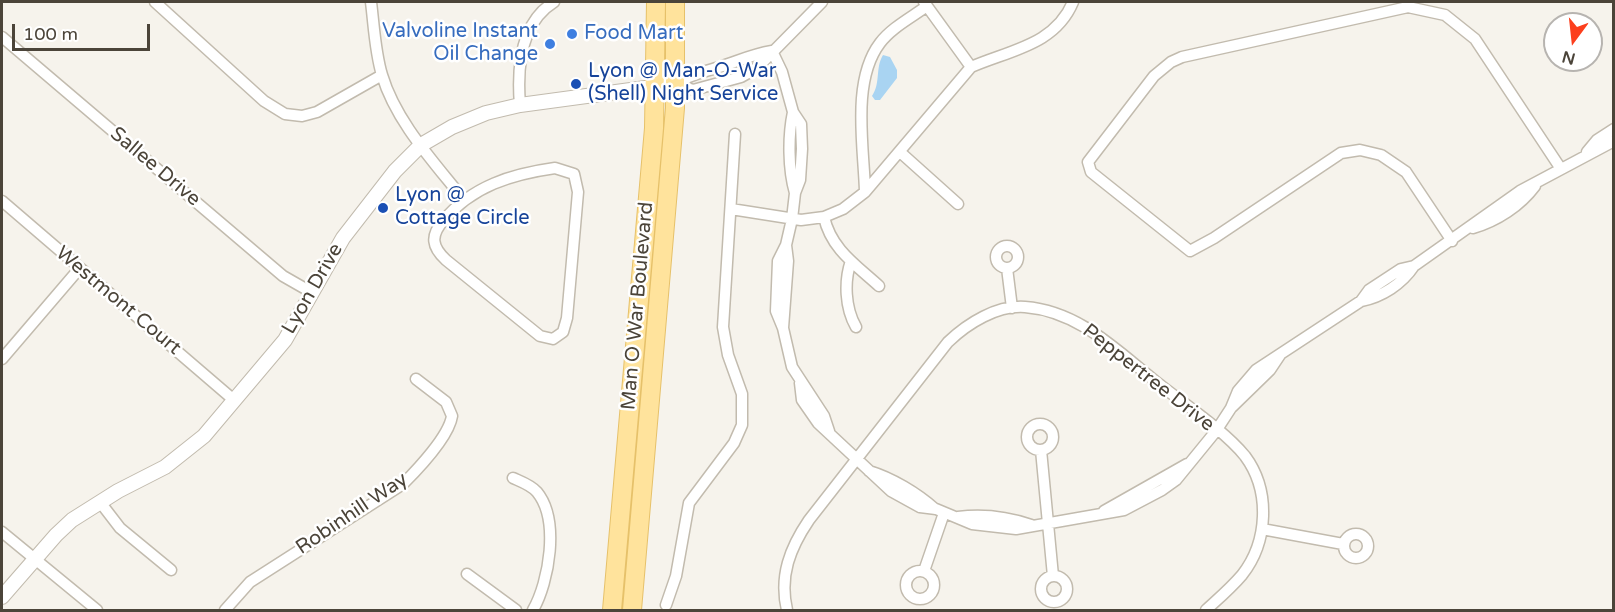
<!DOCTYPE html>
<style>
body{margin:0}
#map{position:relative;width:1615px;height:612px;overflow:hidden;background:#f6f3ec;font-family:"Varela Round",sans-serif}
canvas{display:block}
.frame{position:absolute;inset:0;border:3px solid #4b4439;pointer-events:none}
.north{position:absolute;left:1543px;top:12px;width:60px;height:60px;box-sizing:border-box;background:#fff;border:2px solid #b7b4b0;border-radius:50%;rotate:195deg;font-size:16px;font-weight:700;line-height:24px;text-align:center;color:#4b4439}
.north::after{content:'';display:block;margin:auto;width:21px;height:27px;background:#fc3f1d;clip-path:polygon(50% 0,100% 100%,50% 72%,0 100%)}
.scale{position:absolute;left:12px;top:24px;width:138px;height:27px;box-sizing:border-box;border:3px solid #4b4439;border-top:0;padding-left:8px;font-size:18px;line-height:21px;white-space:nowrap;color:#4b4439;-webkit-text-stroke:4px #fff;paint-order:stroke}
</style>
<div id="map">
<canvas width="1615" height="612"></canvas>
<div class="frame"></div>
<div class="north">N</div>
<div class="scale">100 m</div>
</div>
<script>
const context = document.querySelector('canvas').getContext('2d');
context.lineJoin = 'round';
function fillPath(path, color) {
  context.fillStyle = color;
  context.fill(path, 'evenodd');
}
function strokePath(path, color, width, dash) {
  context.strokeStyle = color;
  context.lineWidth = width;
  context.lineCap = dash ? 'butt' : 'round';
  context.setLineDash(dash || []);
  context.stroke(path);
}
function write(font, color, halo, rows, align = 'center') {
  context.font = font + ' "Varela Round",sans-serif';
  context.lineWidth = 5;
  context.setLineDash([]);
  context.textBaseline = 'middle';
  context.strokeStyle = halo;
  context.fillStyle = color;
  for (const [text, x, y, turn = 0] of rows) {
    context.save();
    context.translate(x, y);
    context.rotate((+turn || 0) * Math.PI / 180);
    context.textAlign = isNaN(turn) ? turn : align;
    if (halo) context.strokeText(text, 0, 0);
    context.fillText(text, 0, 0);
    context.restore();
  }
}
const water = new Path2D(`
 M883,55L890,57L897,70V78L880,100H875L872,96C881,83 875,68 883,55Z`);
const minor = new Path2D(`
 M155,2L264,101L285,114L302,116L317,112L382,75
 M371,2C374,26 375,52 382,75C396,122 434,162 464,200
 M924,2L971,67
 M2,37L283,276L311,292
 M772,51L782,72L793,112L801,124L802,149L800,180L795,193L792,219L786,245L778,261L776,311L783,328L792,367L824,416L829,431
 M971,67C1010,50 1055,45 1073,2
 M675,84L693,90L741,77L757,68L822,2
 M675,84C689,75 700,73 716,68C737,62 749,55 772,51
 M520,105C517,69 520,23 554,2
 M793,112C788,136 788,169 795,193
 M900,152L958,204
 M1587,152L1597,140L1614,129
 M555,168L574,174L578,192L567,318L563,332L553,339L540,336L446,260C432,247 430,236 443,221C472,186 512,174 555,168Z
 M865,192C864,148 851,81 880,43C891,28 912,17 927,6
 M2,201L235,401
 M731,209L801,220L824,217L843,209L865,192L971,67
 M824,217C831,249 856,265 879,286
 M1473,228C1497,221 1520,206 1535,186
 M1452,241L1406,172L1381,155L1360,150L1341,153L1214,238L1190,251L1091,172L1088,162L1154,76L1171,62L1182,57L1408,7L1445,15L1475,39L1561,169
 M996 257a11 11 0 1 1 22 0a11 11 0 1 1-22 0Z
 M851,261C844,281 845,308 856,327
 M1007,268L1012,308
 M1361,301C1382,297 1402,284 1414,266
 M783,328L788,261L786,245
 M2,359L79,269
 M800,383L802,400L818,423L891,491L920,507L936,509L972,524L1016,529L1124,510L1162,490L1176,480L1216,431L1231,408L1238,391L1256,370L1361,301L1369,290L1401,269L1414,266L1520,191L1614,141
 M1232,407L1270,370L1280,355
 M1027 437a13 13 0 1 1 26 0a13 13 0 1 1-26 0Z
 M1041,450L1053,576
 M869,471C892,478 917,493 935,509
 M513,478C522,482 531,485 537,492C560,520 549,582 533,610
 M100,502L120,528L171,570
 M1104,511L1187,464
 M958,517C982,514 1008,517 1031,525
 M1262,529L1343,544
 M2,532L97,610
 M1344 546a12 12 0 1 1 24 0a12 12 0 1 1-24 0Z
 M924,571L944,513
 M906 585a14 14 0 1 1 28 0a14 14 0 1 1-28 0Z
 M467,574L516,610
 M1041 589a13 13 0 1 1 26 0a13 13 0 1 1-26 0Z
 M666,605L676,576L689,503L734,443L742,425V394L728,355L723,327L735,134
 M225,610L250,582L403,484C418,469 449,436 452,416L446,402L416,379
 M787,610C779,576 790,548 809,520L948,342C968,323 997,305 1025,307C1078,311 1115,349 1154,380C1181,402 1224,430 1245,456C1271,491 1268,542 1242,575C1231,588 1218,599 1206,610`);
const tertiary = new Path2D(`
 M2,597L56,535L72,520L118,491L165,467L204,436L285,340L343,238L395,171L421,145L452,127L486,113L520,105L675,84`);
const primary = new Path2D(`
 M612,610L654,128L656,2
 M632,610L675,108V2`);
const markers = [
 [572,34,6,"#3f7fe0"],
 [550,44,6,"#3f7fe0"],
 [576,84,6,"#1a4fb4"],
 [383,208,6,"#1a4fb4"]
];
const shopNames = [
 ["Valvoline Instant",538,32],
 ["Oil Change",538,55],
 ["Food Mart",584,34,"left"]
];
const transitNames = [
 ["Lyon @ Man-O-War",588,72],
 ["(Shell) Night Service",588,95],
 ["Lyon @",395,196],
 ["Cottage Circle",395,219]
];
const streetNames = [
 ["Sallee Drive",155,167,40],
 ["Lyon Drive",313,289,-60],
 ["Westmont Court",118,301,40],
 ["Man O War Boulevard",638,306,-85],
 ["Peppertree Drive",1148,378,38],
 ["Robinhill Way",352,514,-34]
];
fillPath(water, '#a9d4f2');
strokePath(minor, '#c2bbae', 13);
strokePath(tertiary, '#c2bbae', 16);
strokePath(primary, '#e6c16a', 20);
strokePath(minor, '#fff', 10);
strokePath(tertiary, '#fff', 14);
strokePath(primary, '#ffe39c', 18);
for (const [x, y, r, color] of markers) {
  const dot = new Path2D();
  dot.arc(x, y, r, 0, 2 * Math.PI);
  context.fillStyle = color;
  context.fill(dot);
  strokePath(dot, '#fff', 2);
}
write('20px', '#366cbe', '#fff', shopNames, 'right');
write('20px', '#164399', '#fff', transitNames, 'left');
write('20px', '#4b4439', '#fff', streetNames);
</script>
